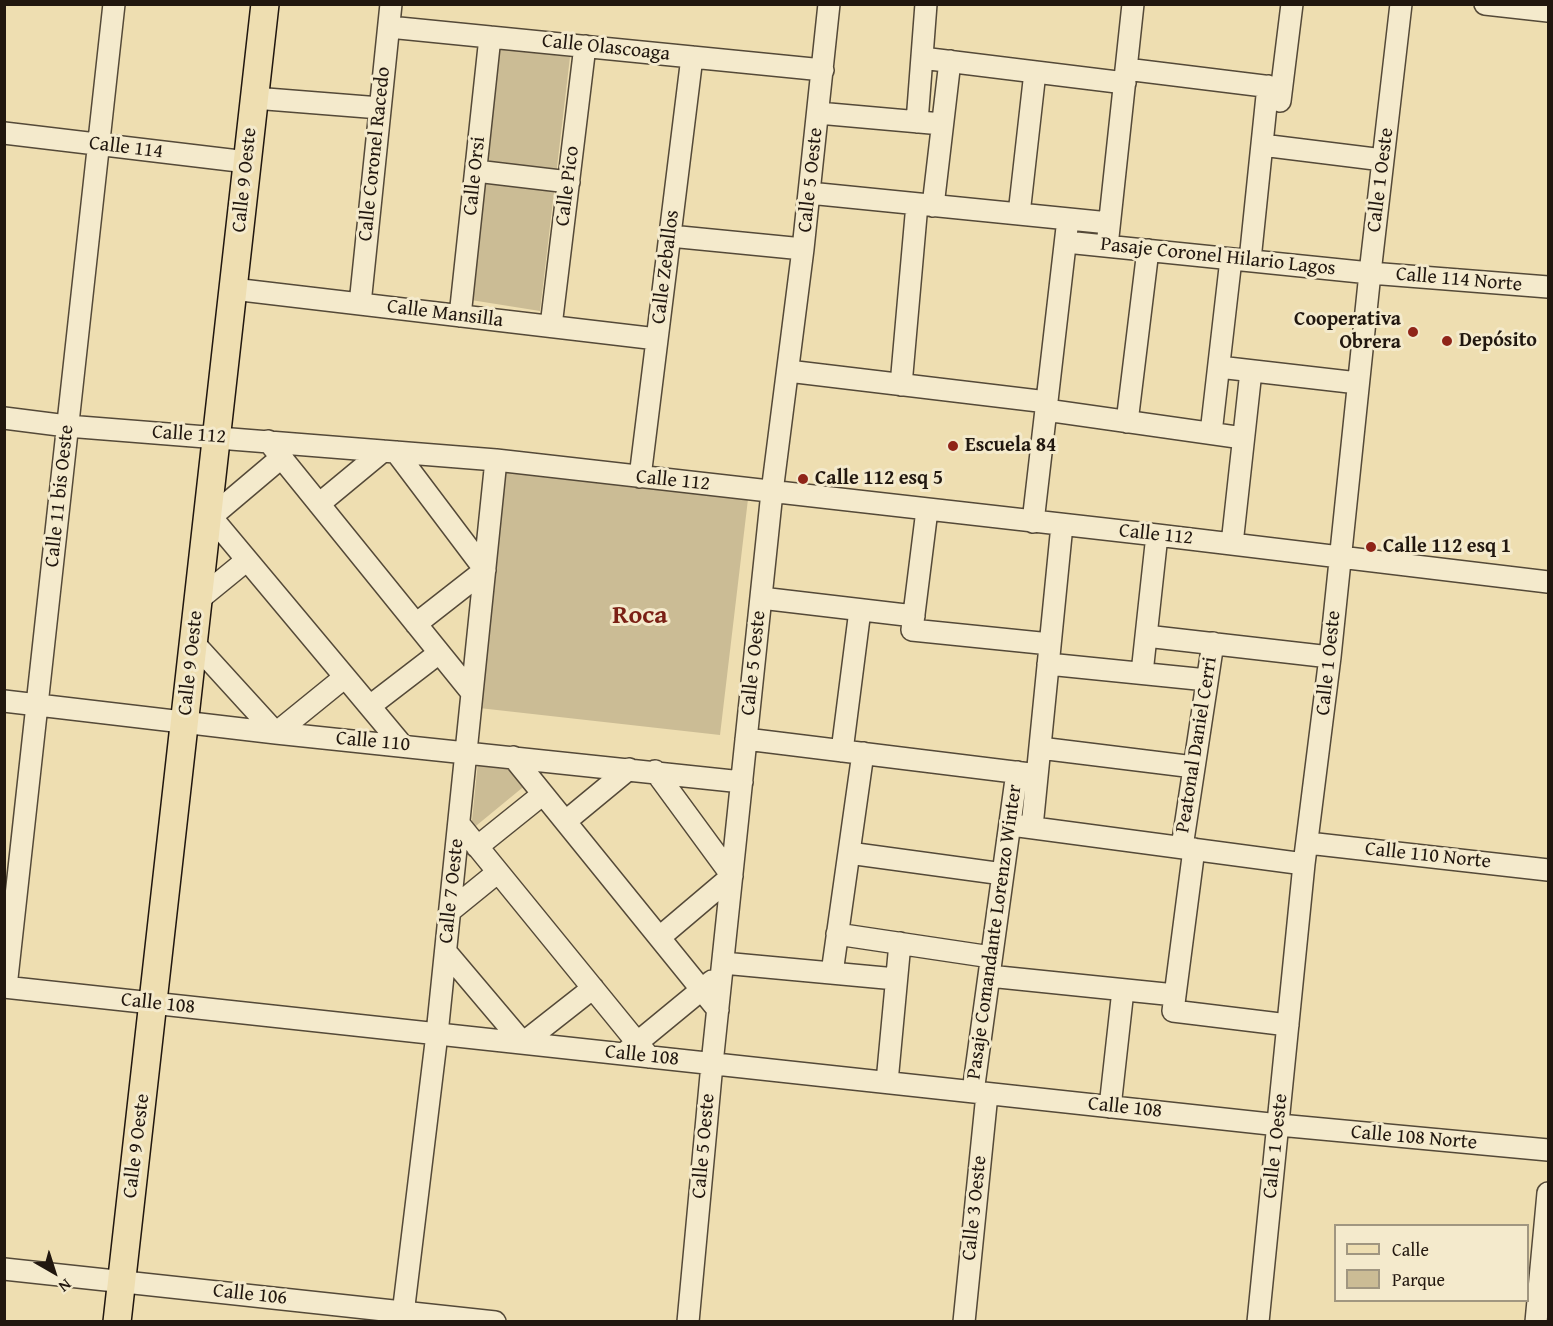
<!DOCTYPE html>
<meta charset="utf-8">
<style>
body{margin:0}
#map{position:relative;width:1553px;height:1326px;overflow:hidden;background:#eedeb1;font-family:"Gentium Book Plus",serif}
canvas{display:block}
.frame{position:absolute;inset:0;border:6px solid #21170f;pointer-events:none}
.legend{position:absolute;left:1334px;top:1224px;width:195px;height:78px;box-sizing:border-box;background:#f4eacc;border:2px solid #a09680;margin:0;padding:8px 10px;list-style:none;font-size:18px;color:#21170f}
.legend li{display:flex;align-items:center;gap:12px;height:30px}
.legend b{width:30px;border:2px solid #a09680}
.north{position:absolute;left:24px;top:1242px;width:60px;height:60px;-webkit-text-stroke:4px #f4eacc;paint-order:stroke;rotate:141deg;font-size:16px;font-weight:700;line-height:24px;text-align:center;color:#21170f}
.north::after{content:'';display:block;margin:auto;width:21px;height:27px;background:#21170f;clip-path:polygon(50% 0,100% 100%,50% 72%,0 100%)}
</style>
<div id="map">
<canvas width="1553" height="1326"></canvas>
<div class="frame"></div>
<ul class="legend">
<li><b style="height:8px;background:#eedeb1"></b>Calle</li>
<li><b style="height:16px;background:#cbbc95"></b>Parque</li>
</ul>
<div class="north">N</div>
</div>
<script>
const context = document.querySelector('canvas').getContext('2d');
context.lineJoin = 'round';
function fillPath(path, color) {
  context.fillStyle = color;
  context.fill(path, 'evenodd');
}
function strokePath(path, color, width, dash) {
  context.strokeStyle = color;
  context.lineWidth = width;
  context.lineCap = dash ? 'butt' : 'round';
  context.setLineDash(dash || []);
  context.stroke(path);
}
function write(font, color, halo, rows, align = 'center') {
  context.font = font + ' "Gentium Book Plus",serif';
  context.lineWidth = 6;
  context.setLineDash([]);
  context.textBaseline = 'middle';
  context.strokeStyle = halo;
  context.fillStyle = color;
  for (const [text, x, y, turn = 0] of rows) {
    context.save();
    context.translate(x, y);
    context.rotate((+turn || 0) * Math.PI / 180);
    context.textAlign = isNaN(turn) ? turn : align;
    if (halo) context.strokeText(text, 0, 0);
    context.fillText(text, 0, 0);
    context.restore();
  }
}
const green = new Path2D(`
 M499,48L570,57L540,311L471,300Z
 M506,472L748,499L720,735L479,708Z
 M479,752L550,765L471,830Z`);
const minor = new Path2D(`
 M1485,4L1548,11
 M389,27L823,70
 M922,58L1125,83
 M1126,69L1280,88
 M254,98L380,108
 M1280,101L1292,4
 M818,113L942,124
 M917,122L926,4
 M4,133L247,162
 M1262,145L1383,160
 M476,171L569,182
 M809,193L1109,223
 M933,206L950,61
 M1019,214L1035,72
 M670,236L803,249
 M1108,237L1133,4
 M1066,242L1370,273L1548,287
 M1250,260L1268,86
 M233,289L657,339
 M360,304L391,4
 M460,316L490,37
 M551,326L585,46
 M1219,367L1358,383
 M788,371L1047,402
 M901,385L917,204
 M1046,410L1243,438
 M4,418L67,426L496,460L1157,535L1548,582
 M1127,422L1148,250
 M1211,433L1231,259
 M268,441L472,693
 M396,452L485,570L416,624
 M640,477L692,57
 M319,504L383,451
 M927,510L912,630L1050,644
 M207,512L402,745
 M211,517L282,457
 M1033,522L1068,219
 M1232,544L1251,371
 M761,598L914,616
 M198,600L247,560
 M1146,636L1330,657
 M193,642L276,733L345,677
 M1048,664L1207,680
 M1142,673L1157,535
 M4,701L276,733L742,782
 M370,706L439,653
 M746,739L1030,774
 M1040,748L1194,767
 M842,751L860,610
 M513,757L718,1010
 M655,771L732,876L660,937
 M566,821L629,769
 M459,824L649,1057
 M1019,826L1304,864
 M1032,827L1062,525
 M1308,843L1548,870
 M477,847L543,794
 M1182,847L1213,643
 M1194,849L1173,1011L1288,1025
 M849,853L1003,874
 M450,911L498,872
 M837,934L991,957
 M446,952L523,1043L593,988
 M723,963L896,979
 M832,973L863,753
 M989,976L1175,995
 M4,987L1279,1125L1548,1150
 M6,987L114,4
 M627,1051L712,981
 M887,1082L900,943
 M973,1092L1017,772
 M1110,1107L1123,990
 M4,1269L495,1322
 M402,1322L437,1034L496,460
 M688,1322L712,1064L772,492L803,249L829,4
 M964,1322L987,1094
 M1258,1322L1304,864L1330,657L1370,273L1401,4
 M1536,1322L1548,1193`);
const major = new Path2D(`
 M117,1322L265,4`);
const markers = [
 [1413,332,6,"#8f2418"],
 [1447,341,6,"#8f2418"],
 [953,446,6,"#8f2418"],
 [803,479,6,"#8f2418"],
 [1371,547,6,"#8f2418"]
];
const streetNames = [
 ["Calle Olascoaga",606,48,6],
 ["Calle 114",126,148,7],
 ["Calle Coronel Racedo",375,154,-84],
 ["Calle Orsi",475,176,-84],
 ["Calle 9 Oeste",245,180,-84],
 ["Calle 5 Oeste",811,180,-84],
 ["Calle 1 Oeste",1381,180,-83],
 ["Calle Pico",568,186,-83],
 ["Pasaje Coronel Hilario Lagos",1218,257,6],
 ["Calle Zeballos",666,267,-83],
 ["Calle 114 Norte",1459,280,5],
 ["Calle Mansilla",445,314,7],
 ["Calle 112",189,435,4],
 ["Calle 112",673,481,6],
 ["Calle 11 bis Oeste",60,496,-84],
 ["Calle 112",1156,535,6],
 ["Calle 9 Oeste",191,663,-84],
 ["Calle 5 Oeste",754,663,-84],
 ["Calle 1 Oeste",1329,663,-84],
 ["Calle 110",373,742,5],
 ["Peatonal Daniel Cerri",1197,745,-81],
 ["Calle 110 Norte",1428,856,6],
 ["Calle 7 Oeste",452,891,-84],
 ["Pasaje Comandante Lorenzo Winter",995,932,-82],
 ["Calle 108",158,1004,6],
 ["Calle 108",642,1056,6],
 ["Calle 108",1125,1108,6],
 ["Calle 108 Norte",1414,1138,5],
 ["Calle 9 Oeste",137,1146,-83],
 ["Calle 5 Oeste",704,1146,-85],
 ["Calle 1 Oeste",1276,1146,-84],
 ["Calle 3 Oeste",975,1208,-84],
 ["Calle 106",250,1295,6]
];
const poiNames = [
 ["Cooperativa",1401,320,"right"],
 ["Obrera",1401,343,"right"],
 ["Depósito",1459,341],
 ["Escuela 84",965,446],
 ["Calle 112 esq 5",815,479],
 ["Calle 112 esq 1",1383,547]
];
const districtNames = [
 ["Roca",640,616]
];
fillPath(green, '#cbbc95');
strokePath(minor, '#544938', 24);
strokePath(major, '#21170f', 30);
strokePath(minor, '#f4eacc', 21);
strokePath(major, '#eedeb1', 27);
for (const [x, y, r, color] of markers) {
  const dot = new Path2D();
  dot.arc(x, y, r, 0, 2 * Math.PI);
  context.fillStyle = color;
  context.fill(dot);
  strokePath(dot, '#f4eacc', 2);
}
write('20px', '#21170f', '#f4eacc', streetNames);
write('bold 20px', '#21170f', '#f4eacc', poiNames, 'left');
write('bold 26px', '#7a1f14', '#f4eacc', districtNames);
</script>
